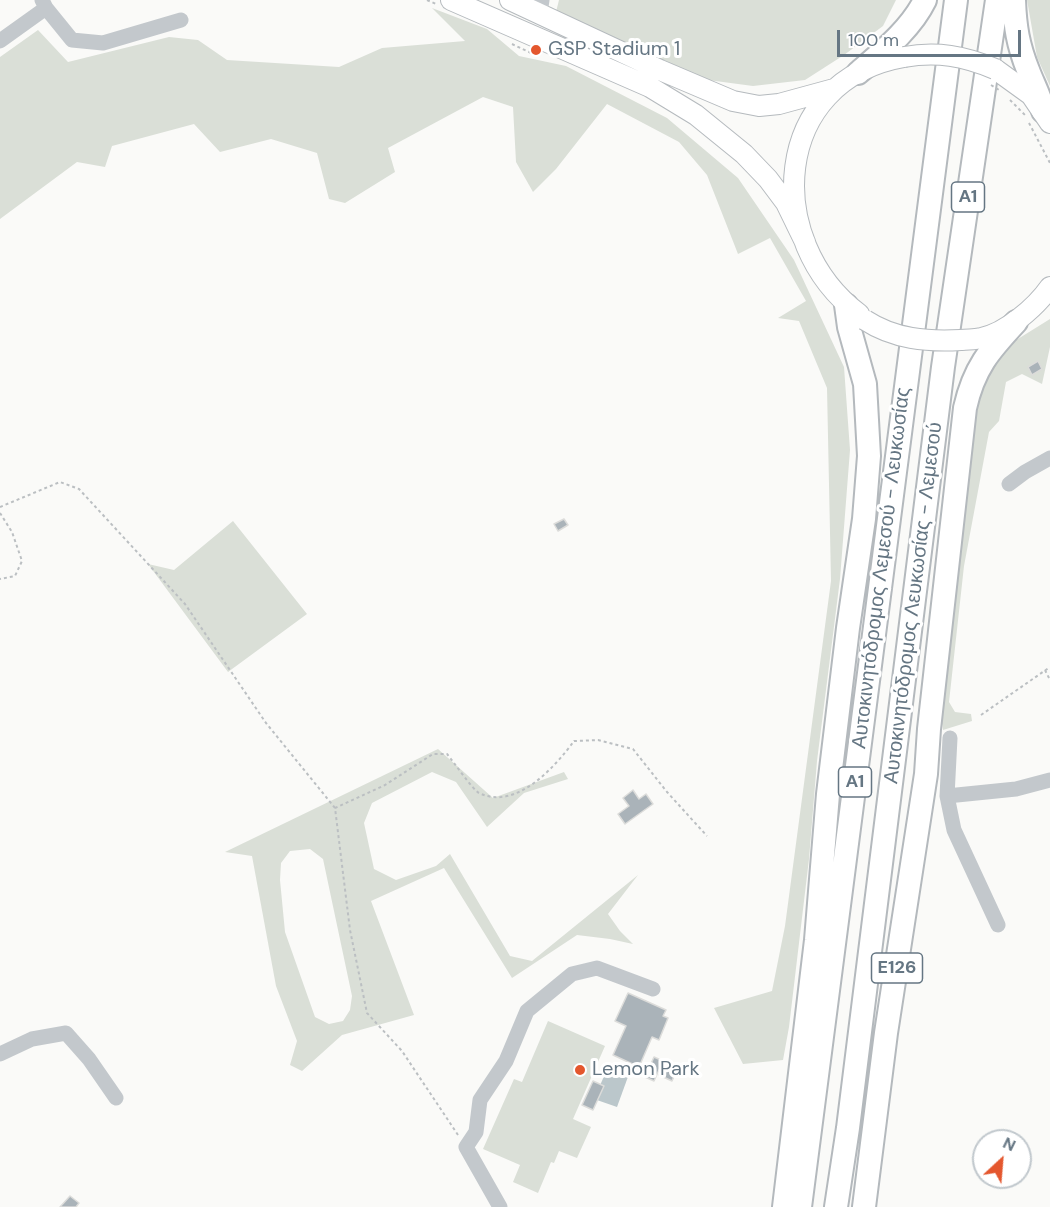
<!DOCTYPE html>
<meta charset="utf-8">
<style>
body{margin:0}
#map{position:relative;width:1050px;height:1207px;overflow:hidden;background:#fafaf8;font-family:"DM Sans",sans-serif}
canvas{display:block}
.north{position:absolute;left:972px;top:1129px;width:60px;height:60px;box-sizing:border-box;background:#fff;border:2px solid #c1c8cd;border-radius:50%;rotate:26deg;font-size:16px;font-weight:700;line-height:24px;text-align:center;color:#657683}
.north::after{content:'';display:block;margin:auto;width:21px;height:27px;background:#e4572e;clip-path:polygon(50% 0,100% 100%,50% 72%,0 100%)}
.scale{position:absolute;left:837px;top:30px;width:184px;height:27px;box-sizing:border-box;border:3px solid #657683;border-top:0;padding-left:8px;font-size:18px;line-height:21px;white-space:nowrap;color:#657683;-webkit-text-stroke:4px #fff;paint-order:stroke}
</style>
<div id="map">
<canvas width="1050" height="1207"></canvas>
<div class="north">N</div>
<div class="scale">100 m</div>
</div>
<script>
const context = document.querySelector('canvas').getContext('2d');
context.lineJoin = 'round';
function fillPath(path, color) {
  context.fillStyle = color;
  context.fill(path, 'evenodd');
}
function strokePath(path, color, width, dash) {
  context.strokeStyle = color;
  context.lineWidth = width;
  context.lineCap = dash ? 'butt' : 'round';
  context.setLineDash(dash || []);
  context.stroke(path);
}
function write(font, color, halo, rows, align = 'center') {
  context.font = font + ' "DM Sans",sans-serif';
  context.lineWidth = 6;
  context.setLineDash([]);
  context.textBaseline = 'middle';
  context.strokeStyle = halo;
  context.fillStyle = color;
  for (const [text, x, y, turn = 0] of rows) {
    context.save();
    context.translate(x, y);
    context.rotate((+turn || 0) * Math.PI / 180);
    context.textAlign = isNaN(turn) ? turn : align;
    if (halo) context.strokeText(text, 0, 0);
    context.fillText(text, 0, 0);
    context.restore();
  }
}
const green = new Path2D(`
 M559,0H896L883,26L844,55L805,80L753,86L708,80L556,12Z
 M1027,0H1050V86L1037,57Z
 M432,8L487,29L519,56L566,66L667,118L738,178L794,260L844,367L850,450L840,579L817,761L809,859L789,1027L783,1060L743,1064L714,1008L772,991L785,926L831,581L827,388L799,321L778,318L806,301L770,238L738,254L707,175L679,142L607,104L556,169L533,192L516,162L513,107L483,97L388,148L395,172L345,203L329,199L317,153L271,139L220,152L194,124L112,146L105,167L77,162L0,219V57L38,30L68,62L169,37L198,40L227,60L339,67L382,48L465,41Z
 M1050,319V347L1042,384L1022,374L1006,382L999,421L989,432L964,566L949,702L955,712L971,714L972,721L943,730L941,717L968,423L984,372L1013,342Z
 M233,521L307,614L228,672L148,564L174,570Z
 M438,749L493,798L564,772L568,779L524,793L487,827L456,782L432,772L372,803L364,823L374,869L396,880L436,866L450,854L510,956L532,961L638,875L608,914L620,931L633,944L610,939L577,935L512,978L444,868L371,901L414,1015L342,1035L302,1071L290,1065L297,1041L276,986L252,856L225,852ZM310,849L323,859L352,996L350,1010L343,1021L329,1024L315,1017L285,932L280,880L281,863L290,851Z
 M548,1021L605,1046L573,1119L591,1127L577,1158L559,1151L554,1163L551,1162L538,1193L513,1182L520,1165L483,1149L514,1079L522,1082Z`);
const water = new Path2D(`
 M609,1065L629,1074L617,1107L594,1099Z`);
const building = new Path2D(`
 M1038,361L1042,369L1032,375L1028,367Z
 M564,519L568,525L558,531L554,524Z
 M633,790L639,799L646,794L653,804L625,824L618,814L629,806L623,798Z
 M628,993L666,1010L663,1016L668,1018L659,1040L652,1037L639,1067L613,1055L626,1026L615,1021Z
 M654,1057L663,1061L654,1081L645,1077Z
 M665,1061L678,1067L672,1081L659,1075Z
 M593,1081L604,1086L593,1110L582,1105Z
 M70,1196L79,1203L76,1207H60Z`);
const path = new Path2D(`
 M427,0L436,4
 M512,44L531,53
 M1010,100L1025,115
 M1029,123L1050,163
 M0,507L60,482L79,489L185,604L266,723L335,808
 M0,513L12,532L22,561L15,576L0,579
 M1045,670L1050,680
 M981,715L1050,667
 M458,1135L402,1051L367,1013L350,930L335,808L385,785L433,754H447C453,761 473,790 479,793C516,811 555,767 574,741L598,740L633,749L667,792L707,836`);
const minor = new Path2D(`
 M42,0L46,8L72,40L103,43L181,20
 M540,13L542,0
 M0,41L46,8
 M1009,484L1025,472L1050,458
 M950,738L947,796L954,830L998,925
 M947,796L1016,789L1050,780
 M0,1054L32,1039L66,1033L89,1059L116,1098
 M500,1207L466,1147L476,1132L480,1100L506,1061L527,1011L572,974L597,968L653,989`);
const major = new Path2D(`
 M451,0L650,87L696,115L744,154L768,179L786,203L805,242
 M510,0L660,70L733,101L759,106L779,104L834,89
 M995,69L1031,95L1050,123
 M859,314C762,241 771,80 904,57
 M961,340C968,339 975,340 981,338C1005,334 1036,307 1050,287`);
const highway = new Path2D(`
 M1014,0C1015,27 1018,45 1028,70C1033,84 1041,97 1043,111
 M858,73C882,52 911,29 925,0
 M784,1207L816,940L828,794L848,628L864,519L869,456L865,384L849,327L846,305
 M800,1207L956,0
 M836,1207L848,1128L943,367L997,0
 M864,1207L886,1033L926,774L929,729L965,408C974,368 989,351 1016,322`);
const pathBridge = new Path2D(`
 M991,85L999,90`);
const majorBridge = new Path2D(`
 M904,57C937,51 964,56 995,69
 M865,320C894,339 927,342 961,340`);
const markers = [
 [536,50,6,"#e4572e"],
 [580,1070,6,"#e4572e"]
];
const shields = [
 [968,197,33],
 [855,782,33],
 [897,968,51]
];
const shieldNames = [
 ["A1",968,197],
 ["A1",855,782],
 ["E126",897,968]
];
const poiNames = [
 ["GSP Stadium 1",548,50],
 ["Lemon Park",592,1070]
];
const streetNames = [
 ["Αυτοκινητόδρομος Λεμεσού - Λευκωσίας",882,568,-83],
 ["Αυτοκινητόδρομος Λευκωσίας - Λεμεσού",914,603,-83]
];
fillPath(green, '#dadfd7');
fillPath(water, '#bbc7cb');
fillPath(building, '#aab3b9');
strokePath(building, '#dcdcda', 1.5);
strokePath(major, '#b5babe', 22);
strokePath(highway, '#b4b9bd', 26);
strokePath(path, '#bbbfc2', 2, [3, 3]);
strokePath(minor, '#c3c8cc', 15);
strokePath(major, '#fff', 20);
strokePath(highway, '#fff', 22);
strokePath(majorBridge, '#b5babe', 22, []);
strokePath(pathBridge, '#bbbfc2', 2, [3, 3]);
strokePath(majorBridge, '#fff', 20);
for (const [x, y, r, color] of markers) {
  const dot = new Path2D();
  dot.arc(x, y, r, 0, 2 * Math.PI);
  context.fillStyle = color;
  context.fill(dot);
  strokePath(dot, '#fff', 2);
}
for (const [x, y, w] of shields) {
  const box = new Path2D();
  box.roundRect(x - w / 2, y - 15, w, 30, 4.5);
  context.fillStyle = '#fff';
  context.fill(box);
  strokePath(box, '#657683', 1.5);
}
write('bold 18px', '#657683', null, shieldNames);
write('20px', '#657683', '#fff', poiNames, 'left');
write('20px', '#657683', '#fff', streetNames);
</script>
